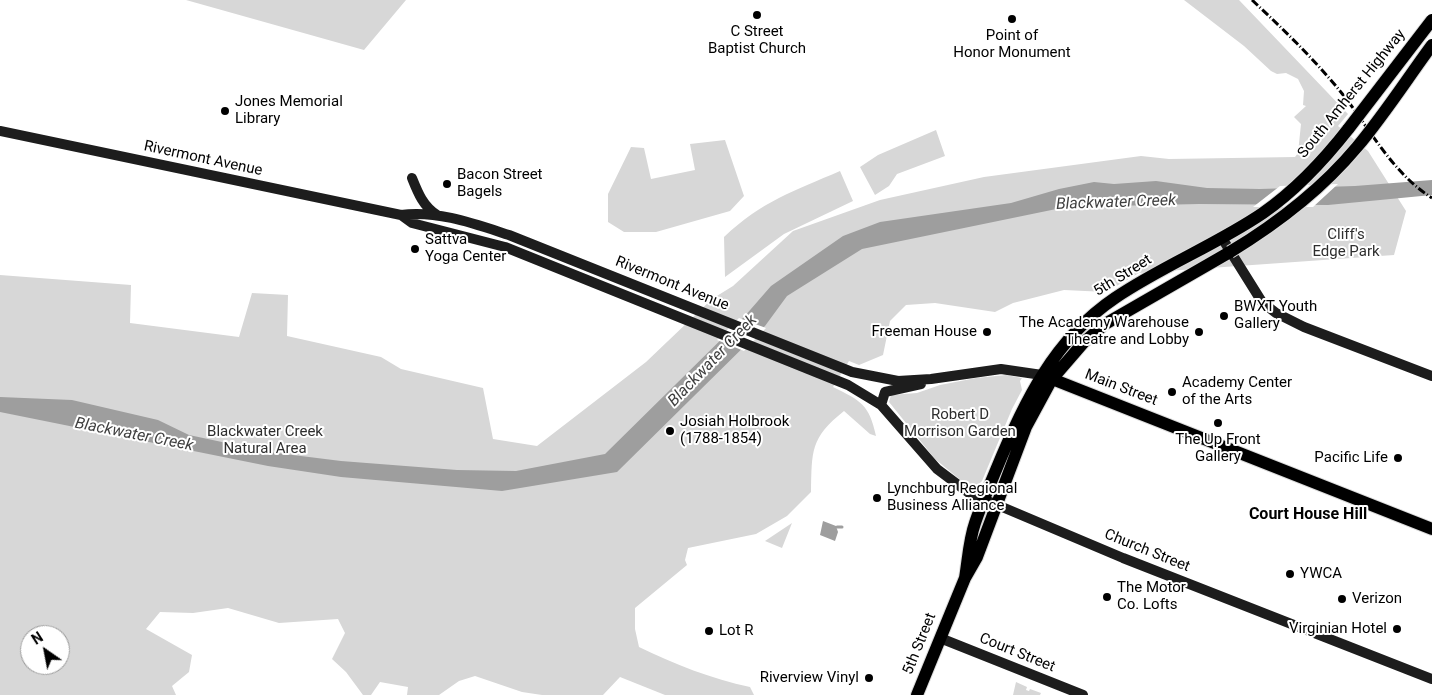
<!DOCTYPE html>
<style>
body{margin:0}
#map{position:relative;width:1432px;height:695px;overflow:hidden;background:#fff;font-family:Roboto,sans-serif}
canvas{display:block}
.north{position:absolute;left:20px;top:625px;width:50px;height:50px;box-sizing:border-box;background:#fff;border:1px solid #999;border-radius:50%;rotate:327deg;font-size:14px;font-weight:700;line-height:20px;text-align:center;color:#000}
.north::after{content:'';display:block;margin:auto;width:18px;height:22px;background:#000;clip-path:polygon(50% 0,100% 100%,50% 72%,0 100%)}
</style>
<div id="map">
<canvas width="1432" height="695"></canvas>
<div class="north">N</div>
</div>
<script>
const context = document.querySelector('canvas').getContext('2d');
context.lineJoin = 'round';
function fillPath(path, color) {
  context.fillStyle = color;
  context.fill(path, 'evenodd');
}
function strokePath(path, color, width, dash) {
  context.strokeStyle = color;
  context.lineWidth = width;
  context.lineCap = dash ? 'butt' : 'round';
  context.setLineDash(dash || []);
  context.stroke(path);
}
function write(font, color, halo, rows, align = 'center') {
  context.font = font + ' Roboto,sans-serif';
  context.lineWidth = 4;
  context.setLineDash([]);
  context.textBaseline = 'middle';
  context.strokeStyle = halo;
  context.fillStyle = color;
  for (const [text, x, y, turn = 0] of rows) {
    context.save();
    context.translate(x, y);
    context.rotate((+turn || 0) * Math.PI / 180);
    context.textAlign = isNaN(turn) ? turn : align;
    if (halo) context.strokeText(text, 0, 0);
    context.fillText(text, 0, 0);
    context.restore();
  }
}
const green = new Path2D(`
 M186,0H406L364,50Z
 M1184,0H1239L1348,114L1338,126L1368,151L1406,211L1394,255L1139,273L1106,292L1064,290L1013,303L995,312L935,303L906,305L890,321L883,355L859,365L849,361L833,387C861,401 869,404 876,436L870,434L844,411C810,438 812,451 811,492L787,516L756,534L688,548L685,560L687,565L635,608V629L639,647C674,664 712,679 750,687L754,695H665L620,677L603,695H542L522,692L475,676L459,681L439,695H407L408,687L380,682L371,695H363L346,672L332,659L345,633L338,619L279,623L228,608L193,613L160,612L146,629L192,655L189,672L172,686L176,695H0V275L131,285L130,323L239,337L252,293L288,295L287,336L381,357L401,369L483,388L493,439L537,446L646,362L712,299L733,286L793,231L880,200L984,177L1141,156L1169,159L1295,157L1298,153L1301,124L1294,117L1306,106L1303,105L1304,91L1298,79L1286,73L1277,74L1271,71L1244,46ZM30,635H60V665H30Z
 M936,130L945,156L897,174L889,186L875,195L860,167L878,155Z
 M725,140L744,196L730,211L656,232H624L608,222V194L631,147L644,148L651,179L695,170L690,144Z
 M840,171L853,201L784,234L725,277L724,237C762,201 794,191 840,171Z
 M1006,375L1022,378L1020,381L1022,390L1012,409L982,481L978,485L971,484L969,487L935,459L889,402L891,395L917,393L940,385L976,378Z
 M792,523L782,548L765,541Z
 M1016,682L1027,687L1026,690L1029,691L1030,689L1041,693L1040,695H1013Z`);
const water = new Path2D(`
 M1432,180V195L1328,205L1199,204L1066,207L862,249L787,296L765,326L617,472L502,491L341,477L268,466L0,412V397L72,400L158,420L189,435L269,452L341,461L457,470L516,471L605,454L744,317L771,286L843,236L880,222L1011,203L1059,189L1094,182L1114,184L1156,181L1207,188L1260,189L1355,186Z
 M823,521L836,526L838,532L835,541L820,535Z`);
const pier = new Path2D(`
 M1338,184L1313,207H1253L1280,186Z
 M739,318L766,328L744,351L717,340Z`);
const stream = new Path2D(`
 M837,527H842`);
const secondary = new Path2D(`
 M0,131L401,215C437,210 475,224 509,235L852,372L898,381L931,379L1001,369L1042,375
 M412,178C418,193 423,206 437,215
 M401,215L412,223L505,247L848,385L881,405L937,469L969,493L1123,558L1432,679
 M1222,238L1262,302L1276,313L1304,327L1432,376
 M881,405L885,392L921,384
 M940,638L1083,695`);
const primary = new Path2D(`
 M1047,377L1432,529
 M965,578C968,560 969,540 975,523C981,505 989,487 996,470C1023,404 1054,339 1115,298C1162,266 1216,245 1263,213C1296,190 1324,160 1349,128
 M917,695L965,578L977,557L1026,427L1052,379L1084,342L1105,324L1230,252`);
const rail = new Path2D(`
 M1252,0C1283,29 1313,58 1340,91C1370,128 1391,172 1432,198`);
const primaryBridge = new Path2D(`
 M1349,128L1432,20
 M1230,252C1278,223 1321,190 1357,147C1384,115 1407,79 1432,45`);
const markers = [
 [757,15,5,"#000"],
 [1012,19,5,"#000"],
 [225,111,5,"#000"],
 [447,184,5,"#000"],
 [415,249,5,"#000"],
 [1224,316,5,"#000"],
 [987,332,5,"#000"],
 [1199,332,5,"#000"],
 [1172,392,5,"#000"],
 [1218,423,5,"#000"],
 [670,431,5,"#000"],
 [1398,458,5,"#000"],
 [877,498,5,"#000"],
 [1290,574,5,"#000"],
 [1107,597,5,"#000"],
 [1342,599,5,"#000"],
 [1397,629,5,"#000"],
 [709,631,5,"#000"],
 [869,678,5,"#000"]
];
const poiNames = [
 ["C Street",757,32,"center"],
 ["Baptist Church",757,49,"center"],
 ["Point of",1012,36,"center"],
 ["Honor Monument",1012,53,"center"],
 ["Jones Memorial",235,102],
 ["Library",235,119],
 ["Bacon Street",457,175],
 ["Bagels",457,192],
 ["Sattva",425,240],
 ["Yoga Center",425,257],
 ["BWXT Youth",1234,307],
 ["Gallery",1234,324],
 ["The Academy Warehouse",1189,323,"right"],
 ["Theatre and Lobby",1189,340,"right"],
 ["Freeman House",977,332,"right"],
 ["Academy Center",1182,383],
 ["of the Arts",1182,400],
 ["Josiah Holbrook",680,422],
 ["(1788-1854)",680,439],
 ["The Up Front",1218,440,"center"],
 ["Gallery",1218,457,"center"],
 ["Pacific Life",1388,458,"right"],
 ["Lynchburg Regional",887,489],
 ["Business Alliance",887,506],
 ["YWCA",1300,574],
 ["The Motor",1117,588],
 ["Co. Lofts",1117,605],
 ["Verizon",1352,599],
 ["Virginian Hotel",1387,629,"right"],
 ["Lot R",719,631],
 ["Riverview Vinyl",859,678,"right"]
];
const streetNames = [
 ["South Amherst Highway",1352,94,-51],
 ["Rivermont Avenue",203,159,12],
 ["5th Street",1123,276,-32],
 ["Rivermont Avenue",672,284,22],
 ["Main Street",1121,388,21],
 ["Church Street",1147,551,22],
 ["5th Street",920,644,-68],
 ["Court Street",1017,653,22]
];
const parkNames = [
 ["Cliff's",1346,235],
 ["Edge Park",1346,252],
 ["Robert D",960,415],
 ["Morrison Garden",960,432],
 ["Blackwater Creek",265,432],
 ["Natural Area",265,449]
];
const waterNames = [
 ["Blackwater Creek",1116,203,-2],
 ["Blackwater Creek",713,361,-46],
 ["Blackwater Creek",134,435,11]
];
const neighbourhoodNames = [
 ["Court House Hill",1308,515]
];
fillPath(green, '#d7d7d7');
fillPath(water, '#9e9e9e');
fillPath(pier, '#fff');
strokePath(stream, '#9e9e9e', 3);
strokePath(primary, '#dbdbdb', 14);
strokePath(secondary, '#1d1d1d', 10);
strokePath(primary, '#000', 12);
strokePath(rail, '#000', 3, [8, 2.5, 1, 2.5]);
strokePath(primaryBridge, '#dbdbdb', 14, []);
strokePath(primaryBridge, '#000', 12);
for (const [x, y, r, color] of markers) {
  const dot = new Path2D();
  dot.arc(x, y, r, 0, 2 * Math.PI);
  context.fillStyle = color;
  context.fill(dot);
  strokePath(dot, '#fff', 2);
}
write('15px', '#000', '#fff', poiNames, 'left');
write('15px', '#000', '#fff', streetNames);
write('15px', '#2e2e2e', '#fff', parkNames);
write('italic 16px', '#3f3f3f', '#fff', waterNames);
write('bold 16px', '#000', '#fff', neighbourhoodNames);
</script>
